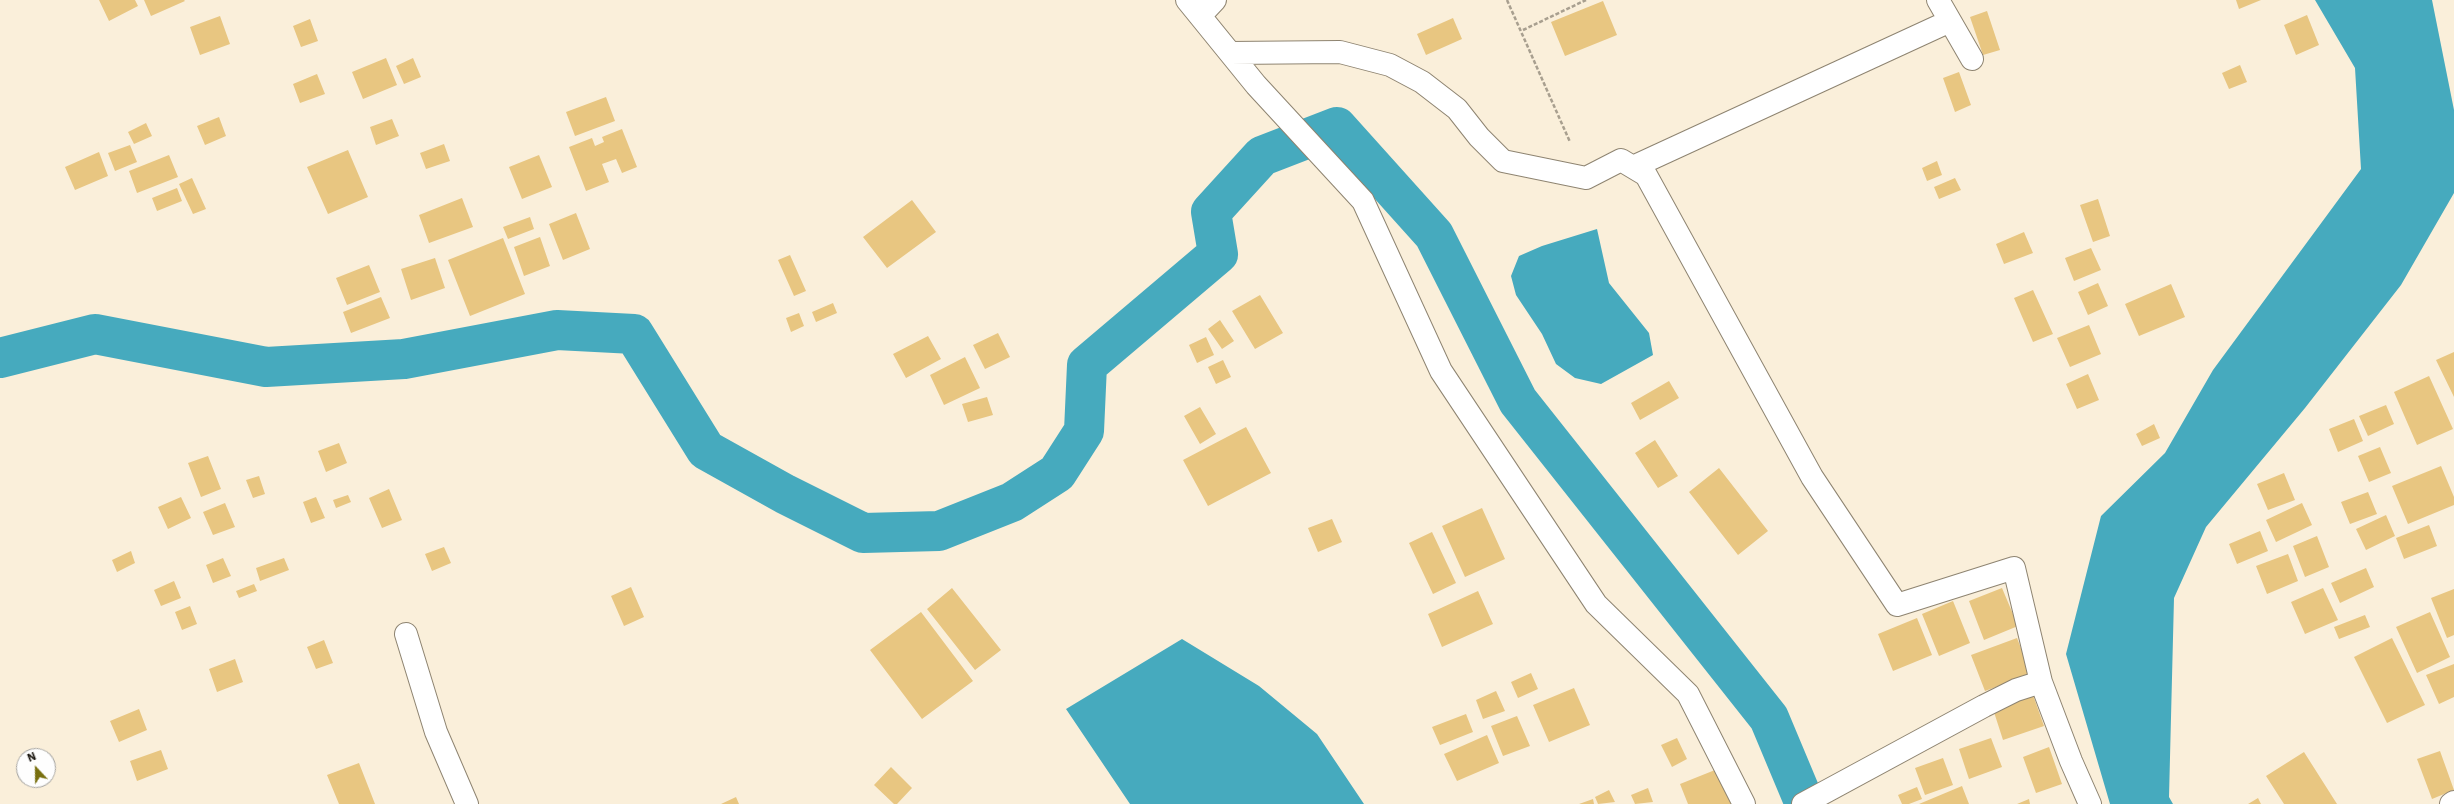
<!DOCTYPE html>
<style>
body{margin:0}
#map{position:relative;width:2454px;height:804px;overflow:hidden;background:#faefda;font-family:"Work Sans",sans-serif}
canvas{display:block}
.north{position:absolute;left:16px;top:748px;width:40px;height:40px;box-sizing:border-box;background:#fefefe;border:1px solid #a3a29f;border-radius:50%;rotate:338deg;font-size:11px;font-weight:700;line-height:16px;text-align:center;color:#1b1710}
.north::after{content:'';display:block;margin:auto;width:14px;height:18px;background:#79700f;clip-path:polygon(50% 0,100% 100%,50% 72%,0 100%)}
</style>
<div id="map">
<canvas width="2454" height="804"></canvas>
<div class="north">N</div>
</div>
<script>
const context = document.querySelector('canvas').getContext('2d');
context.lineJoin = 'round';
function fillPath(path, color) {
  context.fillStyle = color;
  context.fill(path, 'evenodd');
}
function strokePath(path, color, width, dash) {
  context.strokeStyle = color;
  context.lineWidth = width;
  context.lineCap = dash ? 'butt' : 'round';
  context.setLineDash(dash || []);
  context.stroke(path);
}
const water = new Path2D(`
 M2315,0H2432L2454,110V193L2401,285L2305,408L2206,527L2174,598L2169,797L2173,804H2110L2066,654L2101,516L2165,453L2213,370L2361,169L2355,68Z
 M1597,229L1609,283L1649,333L1653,355L1601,384L1575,378L1556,364L1542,334L1516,295L1511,276L1519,256L1542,246Z
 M1182,639L1259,686L1317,734L1364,804H1130L1066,709Z`);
const canal = new Path2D(`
 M0,358L95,334L266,367L404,359L557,330L634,334L706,450L785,494L863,533L939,531L1012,502L1057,473L1084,431L1087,365L1218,254L1211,212L1262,156L1337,127L1434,235L1518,401L1769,718L1805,804`);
const building = new Path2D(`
 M99,0H135L138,6L109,21Z
 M144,0H184L185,1L151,16Z
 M2236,0H2261L2239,9Z
 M1603,1L1617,35L1565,56L1551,22Z
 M1987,11L2000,50L1983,55L1970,17Z
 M2307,15L2319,45L2296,55L2284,25Z
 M220,16L230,44L200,55L190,27Z
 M1453,18L1462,39L1426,55L1417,34Z
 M310,19L318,41L301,47L293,26Z
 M386,58L397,85L363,99L352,72Z
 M413,58L421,77L404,84L396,66Z
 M2240,65L2247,82L2229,89L2222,73Z
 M1959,72L1971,105L1955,112L1943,78Z
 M317,74L325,94L300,103L293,84Z
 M606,97L615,121L575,136L566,112Z
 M219,117L226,136L205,145L197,126Z
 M392,119L399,136L376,145L370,127Z
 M146,123L152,136L134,144L128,132Z
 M622,129L637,167L622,173L616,159L602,164L609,182L586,191L569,147L592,138L595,146L604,142L602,137Z
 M444,144L450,161L426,169L420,153Z
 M130,145L137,162L115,171L108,153Z
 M348,150L368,197L328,214L307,167Z
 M99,152L108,176L75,190L65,167Z
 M169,155L178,177L137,193L129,171Z
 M539,155L552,187L522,199L509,167Z
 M1937,161L1942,175L1927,181L1922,168Z
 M192,178L206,209L193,214L179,184Z
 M1955,178L1961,190L1939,199L1934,187Z
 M177,188L182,201L157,211L152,198Z
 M462,198L473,227L429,243L419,215Z
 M2098,199L2110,236L2093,242L2080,205Z
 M912,200L936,232L887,268L863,237Z
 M576,213L590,249L563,260L549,224Z
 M530,217L534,229L508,239L503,227Z
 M2024,232L2033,253L2004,264L1996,244Z
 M540,237L550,266L524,276L514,247Z
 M503,238L525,294L470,316L448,260Z
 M2091,248L2101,270L2074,281L2065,258Z
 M790,255L806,291L794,296L778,260Z
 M435,258L445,288L411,300L401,269Z
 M369,265L380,292L347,305L336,278Z
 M2098,283L2108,306L2088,315L2078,292Z
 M2171,284L2185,317L2139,336L2125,304Z
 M2033,290L2053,334L2033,342L2014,298Z
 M1260,295L1283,333L1255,349L1232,311Z
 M381,297L390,318L351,333L343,312Z
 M833,303L837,313L816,322L812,312Z
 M799,313L804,326L791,332L786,318Z
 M1220,320L1234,341L1222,349L1208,329Z
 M2089,325L2101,354L2070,367L2057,338Z
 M998,333L1010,357L985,369L973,345Z
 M928,336L941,359L906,378L893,354Z
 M1206,337L1214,355L1197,363L1189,345Z
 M2454,352V397L2436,360Z
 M965,357L980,388L944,405L930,375Z
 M1223,360L1231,377L1216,384L1208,367Z
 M2088,374L2099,400L2077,409L2066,384Z
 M2429,376L2453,429L2417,445L2394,392Z
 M1669,381L1679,398L1640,420L1631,403Z
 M987,397L993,415L968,422L962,404Z
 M2386,405L2394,424L2368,436L2359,416Z
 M1200,407L1216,434L1200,444L1184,416Z
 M2354,419L2363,441L2338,452L2329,429Z
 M2154,424L2160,438L2142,446L2136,434Z
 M1246,427L1271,473L1208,506L1183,460Z
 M1655,440L1678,476L1658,488L1635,453Z
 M339,443L347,463L326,472L318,451Z
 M2380,447L2391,473L2369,482L2358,456Z
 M208,456L221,489L201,497L188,463Z
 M2441,466L2454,497V505L2408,524L2392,486Z
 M1719,468L1768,531L1738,555L1689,492Z
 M2284,473L2295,500L2268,510L2257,484Z
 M259,476L265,494L253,498L246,480Z
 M389,489L402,520L382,528L369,498Z
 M2368,492L2377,514L2350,524L2341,502Z
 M348,495L351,502L336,508L333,500Z
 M181,497L191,518L168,529L158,507Z
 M316,497L325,518L311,523L303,502Z
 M225,503L235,527L213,535L203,512Z
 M2302,503L2312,525L2276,542L2266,520Z
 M1482,508L1505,559L1465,577L1442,526Z
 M2386,515L2395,536L2366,550L2356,529Z
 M1332,519L1342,542L1318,552L1308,528Z
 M2429,525L2437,546L2404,559L2396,538Z
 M2260,531L2268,551L2237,564L2229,544Z
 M1432,532L1456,583L1433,594L1409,543Z
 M2317,536L2329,567L2305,577L2293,546Z
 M444,547L451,563L432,571L425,554Z
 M131,551L135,563L117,572L112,560Z
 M2288,554L2298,581L2267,594L2256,566Z
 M223,558L231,576L213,583L206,565Z
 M284,558L289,570L260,581L256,568Z
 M2366,568L2374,587L2340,603L2331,583Z
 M174,581L181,598L161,606L154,590Z
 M254,584L257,591L239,598L236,591Z
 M631,587L644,617L624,626L611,596Z
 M952,588L1001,650L975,670L927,609Z
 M2002,588L2018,626L1984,640L1969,601Z
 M2323,588L2338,620L2305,634L2291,602Z
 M2454,589V635L2447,638L2431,598Z
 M1478,591L1493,624L1442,647L1428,614Z
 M1953,601L1970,643L1939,656L1922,614Z
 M190,606L197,624L182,630L175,612Z
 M921,612L973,681L922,719L870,650Z
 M2430,612L2450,657L2417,673L2396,627Z
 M2365,615L2370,627L2339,639L2334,627Z
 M1917,618L1932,655L1893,671L1878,634Z
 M2017,638L2031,674L1985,691L1971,655Z
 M2392,638L2425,705L2387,723L2354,657Z
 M324,640L333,663L316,669L307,647Z
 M235,659L243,682L217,692L209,669Z
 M2454,664V697L2439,704L2426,675Z
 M1531,673L1538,689L1518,698L1511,682Z
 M1574,688L1590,725L1549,742L1533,705Z
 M1496,691L1505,711L1483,719L1476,700Z
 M2033,695L2044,726L2003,740L1993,709Z
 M139,709L147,730L119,742L110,721Z
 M1466,714L1473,732L1440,745L1432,727Z
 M1517,716L1530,746L1503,756L1491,726Z
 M1487,735L1499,763L1457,781L1444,754Z
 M1677,738L1687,759L1672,767L1661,745Z
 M1991,738L2002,767L1969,779L1959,749Z
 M2049,747L2062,784L2036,793L2023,757Z
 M161,750L168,769L137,781L130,761Z
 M2440,751L2454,790L2432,799L2417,759Z
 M2304,752L2337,804H2284L2266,776Z
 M1943,758L1953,785L1925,795L1915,768Z
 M359,763L375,804H339L327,775Z
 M891,767L912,788L897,804H894L874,785Z
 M1720,768L1734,804H1688L1680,784Z
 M1962,786L1969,804H1919Z
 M1917,787L1922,799L1909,804H1902L1898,795Z
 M1648,788L1653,802L1635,804L1631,795Z
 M1609,790L1615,802L1598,804L1595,797Z
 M736,797L739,804H721Z
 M2258,798L2261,804H2248Z
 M1593,799L1594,804H1579Z
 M2029,799L2030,804H2017Z`);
const path = new Path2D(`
 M1507,0L1570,142
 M1523,30L1586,0`);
const minor = new Path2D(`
 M1187,0L1256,85L1363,201L1441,371L1596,604L1688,694L1744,804
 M1938,0L1972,59
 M1200,16L1215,0
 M1230,53L1340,52L1390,65L1422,82L1457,109L1479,137L1503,161L1586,178L1621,160L1646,175L1812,477L1897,605L2014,568L2041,682L2071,761L2090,804
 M1633,167L1950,21
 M406,634L436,732L467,804
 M1803,804L1984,706L2016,690L2041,682
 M2451,804L2454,802`);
fillPath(water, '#46aabe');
strokePath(canal, '#46aabe', 40);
fillPath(building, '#e8c681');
strokePath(minor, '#8e8471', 24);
strokePath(path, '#a89f8f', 2.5, [4, 2]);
strokePath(minor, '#fff', 22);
</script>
